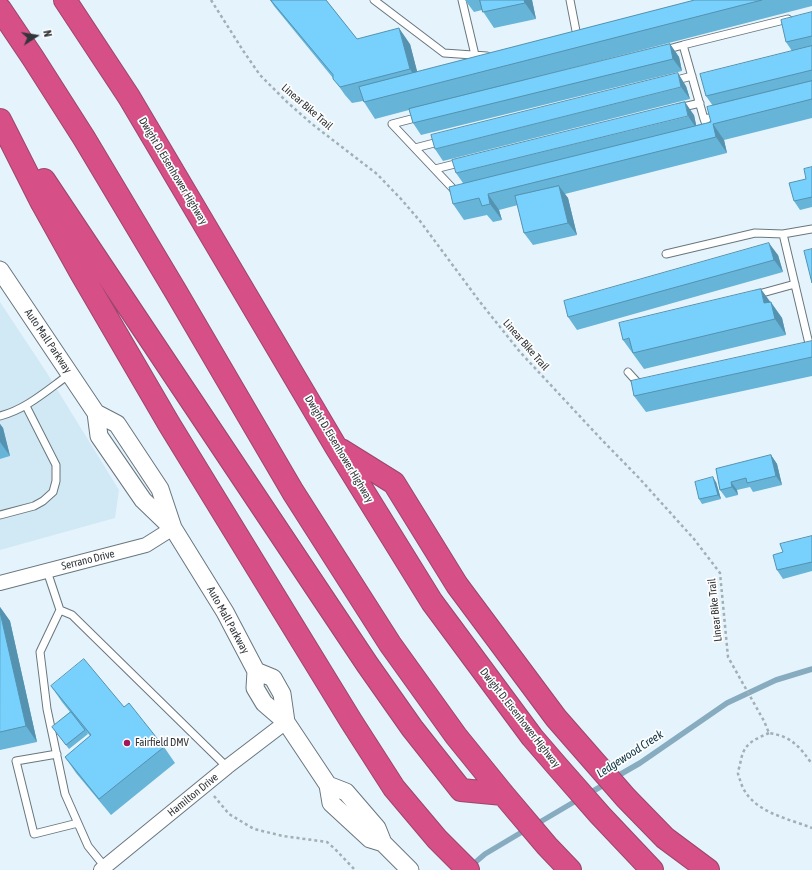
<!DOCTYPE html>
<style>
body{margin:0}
#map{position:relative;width:812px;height:870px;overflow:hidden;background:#e5f4fc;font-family:"Asap Condensed",sans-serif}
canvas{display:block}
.north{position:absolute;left:16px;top:16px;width:40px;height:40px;-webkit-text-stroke:3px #fefefe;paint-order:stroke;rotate:78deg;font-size:11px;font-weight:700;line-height:16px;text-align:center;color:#303539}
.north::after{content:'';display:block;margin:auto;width:14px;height:18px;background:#303539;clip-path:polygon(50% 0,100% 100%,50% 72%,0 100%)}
</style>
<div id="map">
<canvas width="812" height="870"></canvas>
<div class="north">N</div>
</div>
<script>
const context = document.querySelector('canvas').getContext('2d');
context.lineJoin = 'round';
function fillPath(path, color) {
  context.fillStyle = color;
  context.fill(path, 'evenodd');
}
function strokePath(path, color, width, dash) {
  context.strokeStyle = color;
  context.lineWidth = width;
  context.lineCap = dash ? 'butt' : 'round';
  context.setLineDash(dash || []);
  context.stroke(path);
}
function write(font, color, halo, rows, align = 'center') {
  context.font = font + ' "Asap Condensed",sans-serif';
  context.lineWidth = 3.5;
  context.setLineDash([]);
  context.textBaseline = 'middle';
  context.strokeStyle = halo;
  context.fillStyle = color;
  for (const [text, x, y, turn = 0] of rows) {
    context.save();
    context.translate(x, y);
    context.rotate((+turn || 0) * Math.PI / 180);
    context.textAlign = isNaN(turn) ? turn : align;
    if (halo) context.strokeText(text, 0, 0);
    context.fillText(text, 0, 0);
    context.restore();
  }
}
const built = new Path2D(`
 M0,302L47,373L119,490L115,518L0,550Z`);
const stream = new Path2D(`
 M614,778L640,763L727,703L776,680L812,669
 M588,794L607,783
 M535,825L579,799
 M471,866L485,854L527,829`);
const path = new Path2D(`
 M211,0L244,52L260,75L287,102L312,124L377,174L401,199L420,221L480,302L520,352L601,439L639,478L694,539L720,573L728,657L764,721L769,733C791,736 800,747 812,764
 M769,733C751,741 743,744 740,765C739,768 738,771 738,774C739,777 740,780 741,783C751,812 787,818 812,828
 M214,796L229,814L254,829L283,836L327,842L335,849L355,870`);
const service = new Path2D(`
 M374,0L444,53L487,56
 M462,0L475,55
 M570,0L577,36
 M665,50L683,45
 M673,81L692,76
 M679,108L700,103
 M419,117L392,124L457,193
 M709,118L704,119L683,45L788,19
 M704,119L708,130H706
 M415,148L442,141
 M435,169L463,162
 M666,254L755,233L783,234
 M755,295L795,284
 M808,348H810L783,234L812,229
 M628,372L638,383L642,384
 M0,416C27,409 47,390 70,374
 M0,515L34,506L43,501L53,492L56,481V465L26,406
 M47,571L60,610L72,615L227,767
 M60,610L40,652L47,709L65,794L88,846L105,867
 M57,754L16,761L34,834L78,823`);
const minor = new Path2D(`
 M0,583L146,545L173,528
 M101,870L227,767L286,722`);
const tertiary = new Path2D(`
 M0,270L96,413L99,436L143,500L171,527
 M96,413L117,424L160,489L173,528L225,612L256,671L255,688L264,703L286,722L328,785L331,803L370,839L383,843
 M256,671L273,678L282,694L286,722
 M328,785L346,792L377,828L383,843L410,870`);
const motorway = new Path2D(`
 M65,0L129,97L336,447L432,602L532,737L557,766L600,815L652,870
 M0,9L33,58L84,138L176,292L293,492L390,644L456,736L503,794L547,846L570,870
 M0,120L42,203L81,273L169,424L351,721L394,788L437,839L468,870
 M44,180L367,664L412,728L461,790L503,794
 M341,450L394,483L457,585L556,718L626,798L665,838L708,870`);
const wall = new Path2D(`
 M270,0H326L357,39L410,44L417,72L695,0H812V6L506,85L670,44L679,57L682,71L421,135L413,123L409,110L375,119L364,102L363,101L352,103L345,95L333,78L274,6Z
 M465,0H532L536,19L494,28L482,10L474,12Z
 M812,12V46L792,51L786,42Z
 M812,46V118L724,140L727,153L565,194L568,198L577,235L533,245L524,233L518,205L499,210L502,220L493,222L487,215L464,220L453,204L463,183L456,173L694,115L696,125L711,122L713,106L706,96Z
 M686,86L690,99L443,161L435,149Z
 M812,167V207L800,210L794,201Z
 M778,255L783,272L577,330L568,317Z
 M771,302L782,318L786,335L644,369L623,340Z
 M812,341V376L646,412L634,396Z
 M0,424L3,428L10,456L0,459Z
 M771,455L777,464L782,485L753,492L750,487L737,490L738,495L726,498L720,490L716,469Z
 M716,482L721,499L702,504L699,499Z
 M812,536V571L783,579L777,570L783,552Z
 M0,607L10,621L37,742L0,750Z
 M51,686L124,707L164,747L175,763L111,815L76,773L65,757L90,736L87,732L88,734L69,749L55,731L52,727L70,712L62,702Z`);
const shadedWall = new Path2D(`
 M524,0H532L536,19L525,3Z
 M399,28L410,44L421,86L410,69Z
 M670,44L679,57L682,71L673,59Z
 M678,73L686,86L690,99L681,87Z
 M685,102L694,115L697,129L688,116Z
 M713,124L724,140L727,153L716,137Z
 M559,186L568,198L577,235L568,223Z
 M488,194L499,210L502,220L490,204Z
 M769,243L778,255L783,272L774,260Z
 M761,289L782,318L786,335L764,303Z
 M0,424L3,428L10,456L0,442Z
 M771,455L777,464L782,485L776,476Z
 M713,477L716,482L721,499L718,495Z
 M731,482L737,490L738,495L732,487Z
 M0,607L10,621L37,742L26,726L0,612Z`);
const building = new Path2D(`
 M271,0H326L357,39L399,28L410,69L340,87L333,79V75Z
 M480,0H524L525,3L483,12Z
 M695,0H762L364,102L359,87Z
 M812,12V36L786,42L781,20Z
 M670,44L673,59L413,123L409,109Z
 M812,46V70L706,96L700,74Z
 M678,73L681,87L435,149L431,135Z
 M812,81V99L713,124L716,137L488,194L490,204L482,206L479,198L453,204L449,187L711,122L707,107Z
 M685,102L688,116L456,173L452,160Z
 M812,167V197L794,201L789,183L806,179L804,169Z
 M559,186L568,223L524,233L515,196Z
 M769,243L774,260L568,317L564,301Z
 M812,249V283L804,251Z
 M761,289L764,303L771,302L775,319L633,353L629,338L623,340L619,323Z
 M812,341V357L634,396L631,381Z
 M771,455L776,476L747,483L746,478L731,482L732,487L720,490L716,469Z
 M713,477L718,495L699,499L695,482Z
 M812,536V562L777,570L773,555L783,552L780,544Z
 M0,612L26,726L0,732Z
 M84,659L124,707L129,703L164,747L99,799L65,757L91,735L51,686Z
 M71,712L85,730L66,745L52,727Z`);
const markers = [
 [127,743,4,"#a3165b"]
];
const streetNames = [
 ["Linear Bike Trail",307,107,41],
 ["Dwight D. Eisenhower Highway",173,171,59],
 ["Auto Mall Parkway",48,341,56],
 ["Linear Bike Trail",526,345,49],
 ["Dwight D. Eisenhower Highway",339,449,59],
 ["Serrano Drive",88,560,-14],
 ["Linear Bike Trail",715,610,-96],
 ["Auto Mall Parkway",228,620,61],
 ["Dwight D. Eisenhower Highway",520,718,52],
 ["Hamilton Drive",193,795,-39]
];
const poiNames = [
 ["Fairfield DMV",135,743]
];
const waterNames = [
 ["Ledgewood Creek",630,754,-33]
];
fillPath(built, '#d1e8f5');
strokePath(stream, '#87abbf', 5.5);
strokePath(service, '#69767d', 9);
strokePath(minor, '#69767d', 16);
strokePath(tertiary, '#69767d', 19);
strokePath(motorway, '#9c466b', 24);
strokePath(path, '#a3aeb5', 2.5, [3, 3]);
strokePath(service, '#fff', 7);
strokePath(minor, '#fff', 14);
strokePath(tertiary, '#fff', 17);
strokePath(motorway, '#d64f86', 22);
fillPath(wall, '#67b4d9');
fillPath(shadedWall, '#5492b0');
fillPath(building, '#78d1fc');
strokePath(building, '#5492b0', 1);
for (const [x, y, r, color] of markers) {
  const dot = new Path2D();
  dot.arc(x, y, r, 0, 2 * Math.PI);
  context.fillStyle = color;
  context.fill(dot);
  strokePath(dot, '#fefefe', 1.5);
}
write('11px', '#303539', '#fefefe', streetNames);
write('11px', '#303539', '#fefefe', poiNames, 'left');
write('italic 12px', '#0c3546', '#fefefe', waterNames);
</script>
